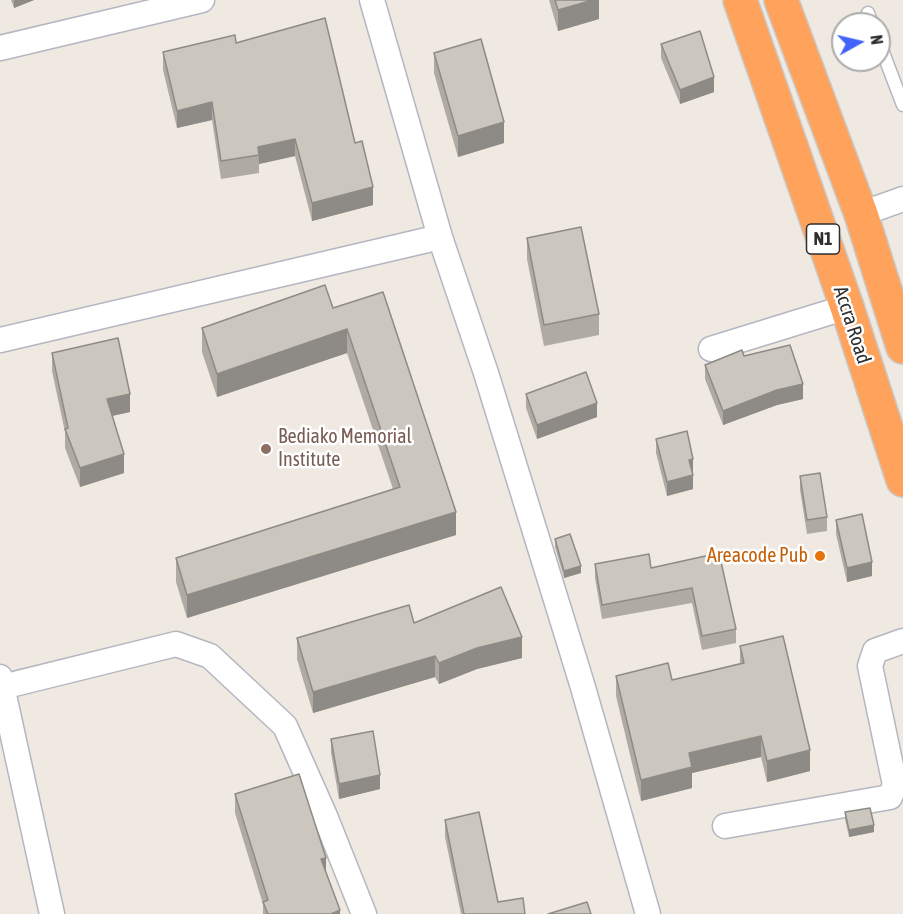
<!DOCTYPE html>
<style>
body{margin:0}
#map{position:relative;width:903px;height:914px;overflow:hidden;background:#efe9e1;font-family:"Asap Condensed",sans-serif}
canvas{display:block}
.north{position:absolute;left:831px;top:12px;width:60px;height:60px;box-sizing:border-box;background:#fff;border:2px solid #ababab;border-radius:50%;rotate:82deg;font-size:16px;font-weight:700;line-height:24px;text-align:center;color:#2e2e2e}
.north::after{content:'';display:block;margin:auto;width:21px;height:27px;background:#4264fb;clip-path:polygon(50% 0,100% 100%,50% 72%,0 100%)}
</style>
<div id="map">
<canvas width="903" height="914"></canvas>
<div class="north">N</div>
</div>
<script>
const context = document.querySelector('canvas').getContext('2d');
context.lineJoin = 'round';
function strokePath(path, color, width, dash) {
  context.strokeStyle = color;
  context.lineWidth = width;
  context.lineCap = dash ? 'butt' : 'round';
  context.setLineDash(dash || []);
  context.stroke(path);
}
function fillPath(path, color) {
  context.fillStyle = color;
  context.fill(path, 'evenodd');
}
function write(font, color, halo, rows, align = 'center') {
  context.font = font + ' "Asap Condensed",sans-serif';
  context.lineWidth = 5;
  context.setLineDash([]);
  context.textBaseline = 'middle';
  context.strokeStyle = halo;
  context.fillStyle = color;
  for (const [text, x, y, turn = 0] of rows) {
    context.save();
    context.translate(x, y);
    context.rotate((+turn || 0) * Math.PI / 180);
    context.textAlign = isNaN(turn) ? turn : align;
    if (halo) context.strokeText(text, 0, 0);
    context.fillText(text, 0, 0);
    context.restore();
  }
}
const lane = new Path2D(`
 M868,13L872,24
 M879,42L903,105`);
const street = new Path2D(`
 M372,0L440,237L486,373L582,684L648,914
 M0,48L202,0
 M861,214L903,199
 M0,340L440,237
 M711,349L847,307
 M0,677L52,914
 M2,687L176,644L210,656L285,726L325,816L364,914
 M725,826L890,797L895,785L870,666L875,651L903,641`);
const highway = new Path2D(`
 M740,0L847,307L903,480
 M781,0L861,214L903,347`);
const wall = new Path2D(`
 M11,0H34L14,8Z
 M549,0H599V19L558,31Z
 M236,43L355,143L373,205L312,221L295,156L259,164V173L221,179L212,120L177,128L163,70V52Z
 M661,44L714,92L680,104L661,58Z
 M434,53L504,143L458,157L434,73Z
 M527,238L599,314V335L544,346L527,259Z
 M383,292L456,535L187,618L176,582V558L393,489L347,353L217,397L202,352V328L333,308Z
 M52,353L130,412L112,416L124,473L80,487L65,448V432L52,371Z
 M744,356L803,399L777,405L723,425L705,379V365Z
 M526,394L597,417L537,439L526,408Z
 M656,439L693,473V489L667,496L656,453Z
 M800,476L827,517V531L807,534L800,490Z
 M836,520L872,576L847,582L836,534Z
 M555,539L581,573L564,578L555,547Z
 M719,553L736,629V643L702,650L692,603L602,619L595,578V564L651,568Z
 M414,623L522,658L477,669L439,684L435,677L313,713L297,659V638Z
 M740,646L810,771L767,782L761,757L692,773V788L641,801L616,696V676L672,680L740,663Z
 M331,739L380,789L339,799L331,753Z
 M235,794L326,872L340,914H263V904L235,813Z
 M845,812L874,832L849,837L845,819Z
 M445,820L498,902L525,914H461L445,837Z`);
const shadedWall = new Path2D(`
 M14,0H34L14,8Z
 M593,0H599V19L558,31V10Z
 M714,77V92L680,104V90Z
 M212,102V120L177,128V111Z
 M504,122V143L458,157V136Z
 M295,139V156L259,164L258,147Z
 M373,187V205L312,221V203Z
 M347,329V353L217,397V374Z
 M803,384V399L777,405L723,425V411L777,390Z
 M130,394V412L107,417V399Z
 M597,403V417L537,439V425Z
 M124,454V473L80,487V468Z
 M693,459V473L689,474V460Z
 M693,475V489L667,496V482Z
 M456,512V535L187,618V595Z
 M872,562V576L847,582V568Z
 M581,566V573L564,578V571Z
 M522,637V658L477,669L439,684V663L477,648Z
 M435,656V677L313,713V692Z
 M761,736V757L692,773V788L641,801V780L689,753Z
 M810,750V771L767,782V761Z
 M380,775V789L339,799V784Z
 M874,825V832L849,837V830Z
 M326,858V877L321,859Z
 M340,910V914H331Z`);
const building = new Path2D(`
 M555,0H593L558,10Z
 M325,18L355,143L362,141L373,187L312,203L295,139L258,147L259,155L221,161L212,102L177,111L163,52L235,35L236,43Z
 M700,31L714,77L680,90L661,44Z
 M481,39L504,122L458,136L434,53Z
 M581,227L599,314L544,325L527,238Z
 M325,285L333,308L383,292L456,512L187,595L176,558L400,487L347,329L217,374L202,328Z
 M118,338L130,394L107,399L124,454L80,468L65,429L68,428L52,353Z
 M790,345L803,384L777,390L723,411L705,365L742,350L744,356Z
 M586,372L597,403L537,425L526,394Z
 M687,431L693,459L689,460L693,475L667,482L656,439Z
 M820,473L827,517L807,520L800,476Z
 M862,514L872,562L847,568L836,520Z
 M570,534L581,566L564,571L555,539Z
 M719,553L736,629L702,636L692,588L602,605L595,564L649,554L651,568Z
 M501,587L522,637L477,648L439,663L435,656L313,692L297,638L409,605L414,623Z
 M783,636L810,750L767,761L761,736L689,753L692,767L641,780L616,676L668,663L672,680L744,663L740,646Z
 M373,731L380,775L339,784L331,739Z
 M299,774L326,858L321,859L340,910L331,914H268L263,902L268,900L235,794Z
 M870,808L874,825L849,830L845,812Z
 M479,812L498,902L523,898L525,914H464L445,820Z
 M587,902L591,914H548Z`);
const markers = [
 [266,449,6,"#8d6e63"],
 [820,556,6,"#e8710a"]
];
const shields = [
 [823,239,33]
];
const shieldNames = [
 ["N1",823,239]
];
const streetNames = [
 ["Accra Road",852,325,72]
];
const educationNames = [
 ["Bediako Memorial",278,437],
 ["Institute",278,460]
];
const foodNames = [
 ["Areacode Pub",808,556]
];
strokePath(lane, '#b4b7c1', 15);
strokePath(street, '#b4b7c1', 27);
strokePath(highway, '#c9c9c9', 36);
strokePath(lane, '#fff', 12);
strokePath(street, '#fff', 24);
strokePath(highway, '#ffa35c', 33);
fillPath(wall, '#afaba4');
fillPath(shadedWall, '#8e8b86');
fillPath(building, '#cbc7bf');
strokePath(building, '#8e8b86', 1.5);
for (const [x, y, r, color] of markers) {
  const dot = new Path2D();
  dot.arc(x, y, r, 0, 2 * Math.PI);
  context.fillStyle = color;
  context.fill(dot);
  strokePath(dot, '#fff', 2);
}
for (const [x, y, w] of shields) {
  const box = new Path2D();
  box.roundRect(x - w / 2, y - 15, w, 30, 4.5);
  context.fillStyle = '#fff';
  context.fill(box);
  strokePath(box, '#2e2e2e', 1.5);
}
write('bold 18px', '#2e2e2e', null, shieldNames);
write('20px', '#2e2e2e', '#fff', streetNames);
write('20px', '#785e54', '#fff', educationNames, 'left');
write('20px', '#c56008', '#fff', foodNames, 'right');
</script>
